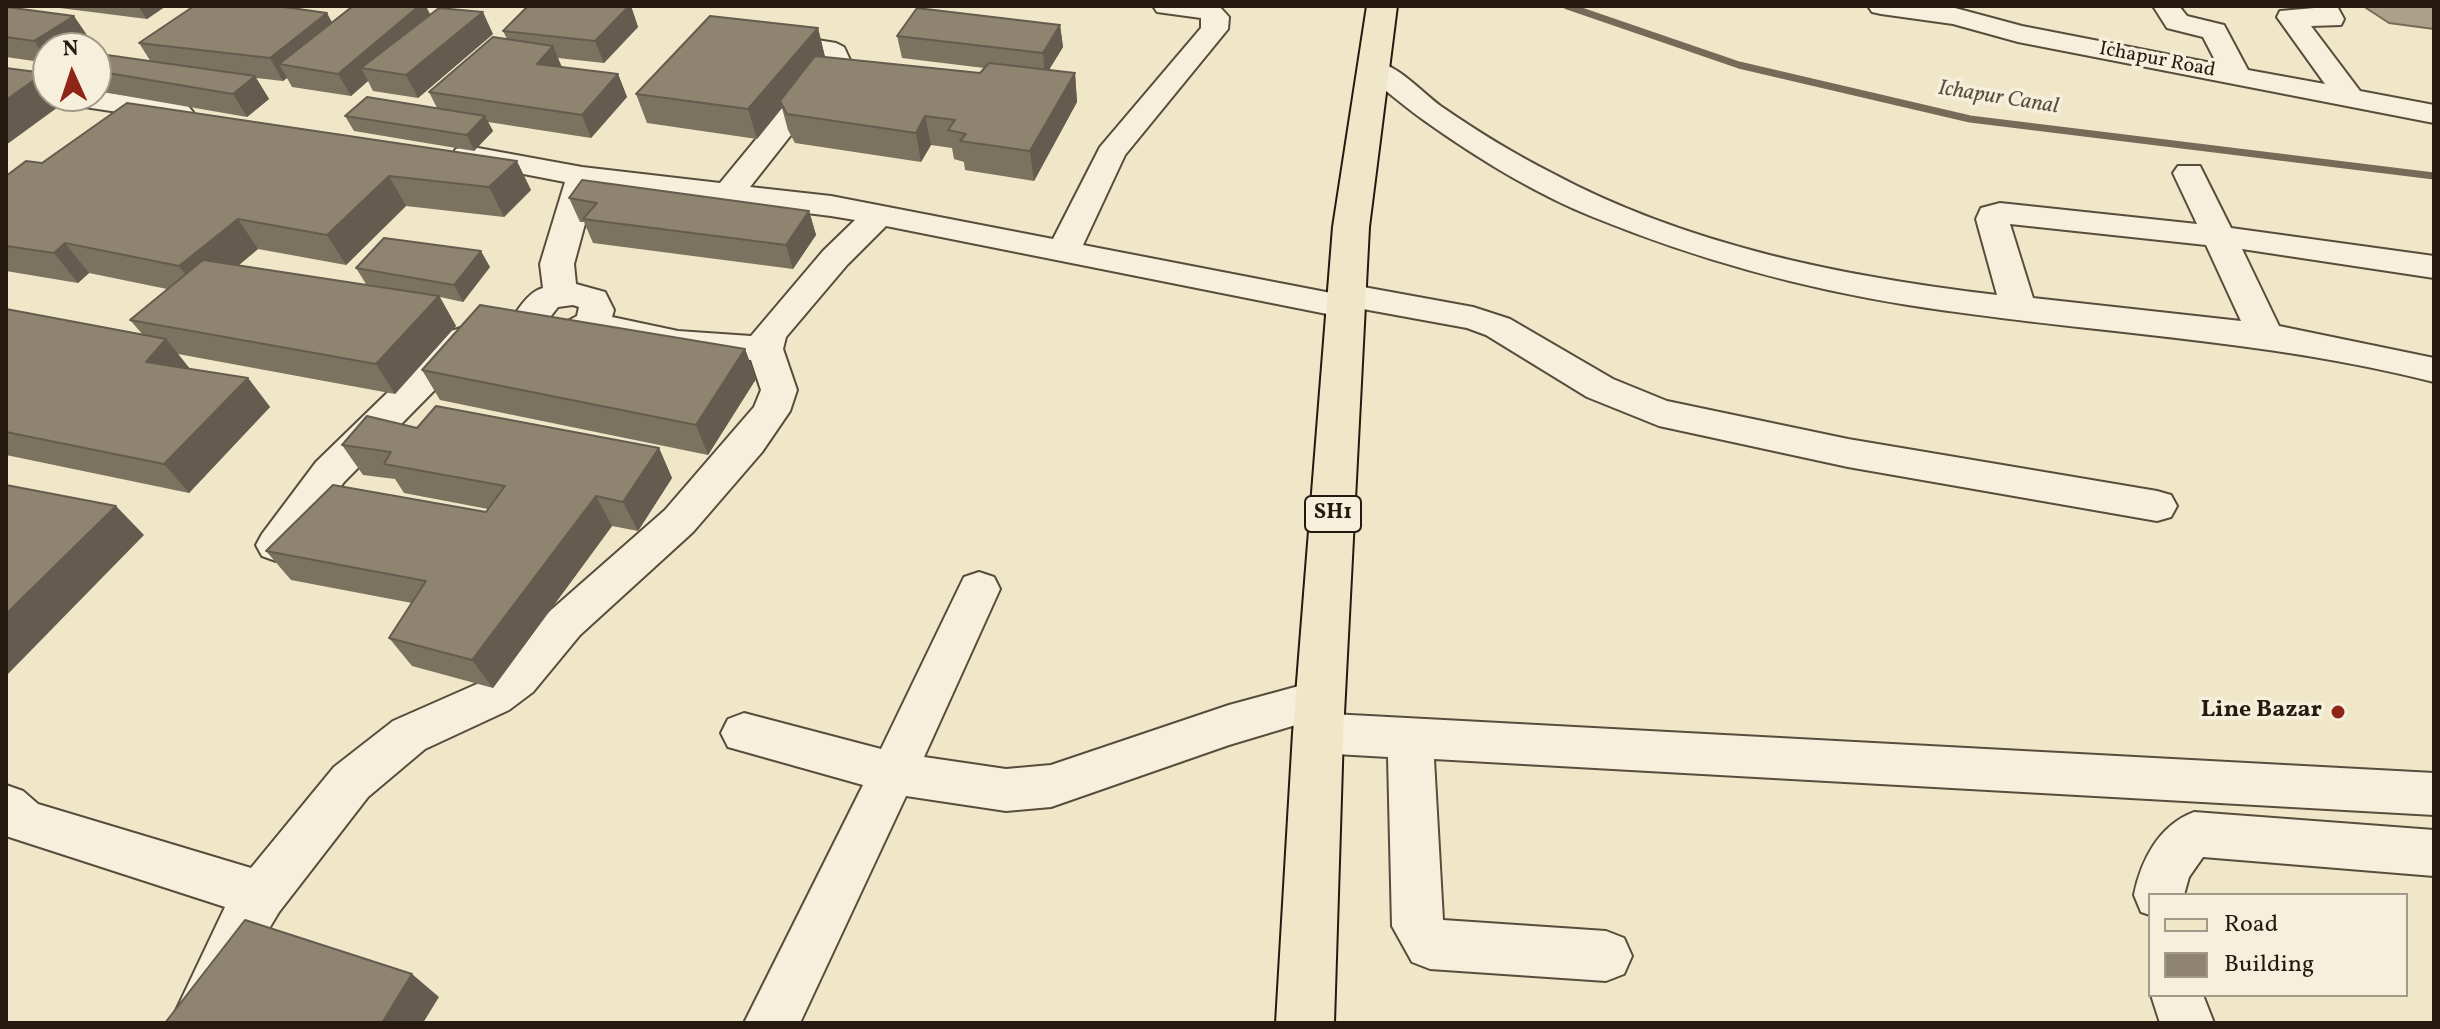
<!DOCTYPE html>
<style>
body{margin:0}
#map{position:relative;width:2440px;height:1029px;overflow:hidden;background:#f0e7c8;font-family:Vollkorn,serif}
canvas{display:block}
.frame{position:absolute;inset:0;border:8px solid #26190f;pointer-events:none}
.legend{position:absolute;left:2148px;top:893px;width:260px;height:104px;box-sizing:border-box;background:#f5efdb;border:2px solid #a29989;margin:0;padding:10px 14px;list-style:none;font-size:24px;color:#26190f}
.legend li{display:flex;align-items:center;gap:16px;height:40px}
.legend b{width:40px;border:2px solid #a29989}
.north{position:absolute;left:32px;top:32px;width:80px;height:80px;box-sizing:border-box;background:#f5efdb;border:2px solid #a29989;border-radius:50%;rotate:357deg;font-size:22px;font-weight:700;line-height:32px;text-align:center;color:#26190f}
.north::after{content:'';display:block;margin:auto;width:28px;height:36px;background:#8f2418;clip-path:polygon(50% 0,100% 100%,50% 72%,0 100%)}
</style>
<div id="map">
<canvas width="2440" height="1029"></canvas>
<div class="frame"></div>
<ul class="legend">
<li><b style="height:10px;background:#f0e7c8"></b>Road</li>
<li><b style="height:22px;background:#8f846f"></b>Building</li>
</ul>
<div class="north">N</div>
</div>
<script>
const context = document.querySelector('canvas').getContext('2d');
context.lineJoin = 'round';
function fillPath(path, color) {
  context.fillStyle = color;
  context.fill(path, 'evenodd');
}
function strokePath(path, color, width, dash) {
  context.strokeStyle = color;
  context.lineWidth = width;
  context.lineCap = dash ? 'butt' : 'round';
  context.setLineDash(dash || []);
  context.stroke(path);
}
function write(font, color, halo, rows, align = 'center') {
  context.font = font + ' Vollkorn,serif';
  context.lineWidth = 7;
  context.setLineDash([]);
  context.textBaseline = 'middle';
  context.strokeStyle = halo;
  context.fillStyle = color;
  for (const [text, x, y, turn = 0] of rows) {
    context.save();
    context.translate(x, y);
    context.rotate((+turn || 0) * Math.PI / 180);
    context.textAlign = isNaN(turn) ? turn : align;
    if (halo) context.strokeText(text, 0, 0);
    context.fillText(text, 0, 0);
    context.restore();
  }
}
const water = new Path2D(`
 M2363,6H2434V29L2389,23Z`);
const stream = new Path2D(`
 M1567,6L1739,65L1970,119L2434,176`);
const minor = new Path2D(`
 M1153,6H1219L1229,17L1228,29L1125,155L1083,245L1331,293L1335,287L1347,284L1473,307L1510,319L1613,379L1667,401L1848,439L2157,491L2171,495L2177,506L2171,517L2157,521L1848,467L1659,426L1587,397L1486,335L1467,328L1363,309L1359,315L1347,318L886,226L847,265L786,337L783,349L797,390L790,411L762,452L693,532L580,635L533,692L509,710L425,749L368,797L279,912L252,957L224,1023H170L225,907L6,836V785L23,791L38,804L251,868L334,767L393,721L477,684L501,666L550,611L665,510L754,407L761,390L751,360L678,355L596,336L568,345L550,346L522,337L510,323C517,310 528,292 543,288L540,264L565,182L456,161L452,155L456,149L467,146L582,167L720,183L822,59L758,46L754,40L758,34L768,32L836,43L844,47L850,60L750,187L831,196L1053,239L1100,147L1201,28V18L1157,12ZM595,187L831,216L855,220L823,251L751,336L678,331L612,317L614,310L605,292L576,284L574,264ZM573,305L579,307L577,316L566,322L547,321L558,307Z
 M1868,6L1955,8L2022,26L2217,64L2203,37L2167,28L2153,6H2179L2187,16L2224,25L2248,70L2325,84L2277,17L2280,11L2337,6L2344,19L2341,25L2311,26L2360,91L2434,105V123L2018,42L1953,24L1881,14L1872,12Z
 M1372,60C1400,66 1420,91 1442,107C1477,131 1514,154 1552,173C1688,246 1845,277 1997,295L1976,219L1981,208L2000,203L2197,224L2173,173L2178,166H2200L2231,228L2434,256V278L2242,249L2279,326L2434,358V382C2261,338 2084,333 1908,305C1800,288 1694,258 1593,217C1534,193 1477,158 1425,121C1403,106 1385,88 1362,74L1358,68L1362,62ZM2010,224L2206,245L2241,321L2033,298Z
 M96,91L178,103L188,106L193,112L188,118L178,121L71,105L61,102L56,96H96Z
 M464,327L477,331L482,339L477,347L344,482L290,556L276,561L262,556L256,545L262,534L316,462L451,331Z
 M979,572L994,577L1000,589L924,757L1006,769L1051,765L1229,705L1321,680L1337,686L1343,699L1332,714L2434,773V815L1434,759L1443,920L1606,931L1624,938L1632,956L1624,974L1606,981L1430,969L1412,962L1392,926L1388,757L1318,753L1302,747L1295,733L1299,724L1229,745L1051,807L1006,811L906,796L800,1023H744L863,785L728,747L721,733L728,719L744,713L881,749L964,577Z
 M2194,812L2434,830V876L2203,857L2189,877L2184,895H2150V915L2141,912L2134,895C2141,860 2159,825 2194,812Z
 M2151,995H2203L2214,1023H2160Z`);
const major = new Path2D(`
 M1367,6H1397L1369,227L1343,733L1334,1023H1276L1293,733L1333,227Z`);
const wall = new Path2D(`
 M44,6H166L147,19Z
 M528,6H631L638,27L604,63L558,58L562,67L618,74L627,97L591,138L488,122L493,131L474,151L354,131L345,116L437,108L429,92L507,39L503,31Z
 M6,7L89,38L74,48H48V63L6,57Z
 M430,14L493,34L418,98L373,91L368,81L351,96L292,87L287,78L283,81L256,78L269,99L247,117L103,92L96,83V63L151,62L139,43L332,23Z
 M1060,25L1063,47L1049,70L1075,73L1077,102L1034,181L965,170L964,162L954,159L952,148L931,145L921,162L795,143L788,130L782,108L757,139L647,123L636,94L818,28L825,57L980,73L984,68L902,58L897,36Z
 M127,103L531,190L504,217L406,206L346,265L258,249L239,265L394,289L366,284L356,268L490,267L463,302L440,297L456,326L395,394L178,354L190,369L248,378L270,407L189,493L6,455V309L143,335L130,320L167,289L89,273L78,283L6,271V176L42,163Z
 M569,198L809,211L816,235L793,269L593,243L584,222H580Z
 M745,349L756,379L708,455L440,400L422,370Z
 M417,428L659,448L672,478L638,531L612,526L493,688L412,666L389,638L412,603L291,580L266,551L486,512L488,509L404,493L395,479L363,475L342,445Z`);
const shadedWall = new Path2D(`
 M138,6H166L147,19Z
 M419,6H426L435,24L361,68L368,81L351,96L338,74Z
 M629,6H631L638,27L604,63L595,41Z
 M483,12L493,34L418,98L406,75Z
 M327,13L339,35L279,64L287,78L283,81L270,58Z
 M74,16L89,38L74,48H48V61L34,41Z
 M1060,25L1063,47L1045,76L1043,53Z
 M818,28L825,57L780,101L782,108L757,139L748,109Z
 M553,46L562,68L537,64Z
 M44,73L48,79V96H61L65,102L6,145V100Z
 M1075,73L1077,102L1034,181L1030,151Z
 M618,74L627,97L591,138L582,115Z
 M255,76L269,99L247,117L233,94Z
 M485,116L493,131L474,151L467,135Z
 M925,116L931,145L921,162L916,133Z
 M517,161L531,190L504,217L489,187Z
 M389,176L406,206L346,265L327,235Z
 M809,211L816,235L793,269L786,245Z
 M238,219L258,249L202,296L179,266Z
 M65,243L89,273L78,283L54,253Z
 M481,251L490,267L463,302L454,285Z
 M439,296L456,326L395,394L376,364Z
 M166,339L190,369L146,362Z
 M745,349L756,379L708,455L696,425Z
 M248,378L270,407L189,493L164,464Z
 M659,448L672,478L638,531L623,502Z
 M596,496L612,526L493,688L472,660Z
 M116,506L144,535L6,676V614Z
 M412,974L439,997L423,1023H382Z`);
const building = new Path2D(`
 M194,6H277L327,13L270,58L139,43Z
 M353,6H419L338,74L279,64Z
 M528,6H629L595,41L503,31Z
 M6,7L74,16L34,41L6,37Z
 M439,8L483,12L406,75L361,68Z
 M917,8L1060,25L1043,53L897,36Z
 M710,16L818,28L748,109L636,94Z
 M493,37L553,46L537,64L618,74L582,115L429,92Z
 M107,55L255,76L233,94L96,71V63Z
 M815,56L980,73L989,63L1075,73L1030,151L960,141L966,134L948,130L955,120L925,116L916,133L787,114L780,101Z
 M6,68L44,73L6,100Z
 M367,97L485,116L467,135L345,116Z
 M127,103L517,161L489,187L389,176L327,235L238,219L179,266L65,243L54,253L6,246V176L26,161L42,163Z
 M582,180L809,211L786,245L583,219L597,203L569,198Z
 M384,238L481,251L454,285L356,268Z
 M203,260L439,296L376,364L130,320Z
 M480,305L745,349L696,425L422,370Z
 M6,309L166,339L146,362L248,378L164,464L6,432Z
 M436,406L659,448L623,502L596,496L472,660L389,638L426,581L266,551L333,485L486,512L505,486L384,464L391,452L342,445L367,416L417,428Z
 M6,485L116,506L6,614Z
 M245,920L412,974L382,1023H165Z`);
const markers = [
 [2338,712,8,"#8f2418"]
];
const farStreetnames = [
 ["Ichapur Road",2157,61,11]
];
const farWaternames = [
 ["Ichapur Canal",1998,99,9]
];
const shields = [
 [1333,514,56]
];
const shieldNames = [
 ["SH1",1333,514]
];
const poiNames = [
 ["Line Bazar",2322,712]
];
fillPath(water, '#aba189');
strokePath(water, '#766b58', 2);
strokePath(stream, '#766b58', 7);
strokePath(minor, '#584c3d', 4);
strokePath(major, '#26190f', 4);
fillPath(minor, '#f5efdb');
fillPath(major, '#f0e7c8');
fillPath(wall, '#7b725f');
fillPath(shadedWall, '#645c4e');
fillPath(building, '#8f846f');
strokePath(building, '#645c4e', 2);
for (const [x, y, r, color] of markers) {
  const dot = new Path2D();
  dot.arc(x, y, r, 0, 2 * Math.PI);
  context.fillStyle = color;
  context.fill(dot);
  strokePath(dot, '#f5efdb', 3);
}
write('20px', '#26190f', '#f5efdb', farStreetnames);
write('italic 22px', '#5b4f40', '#f5efdb', farWaternames);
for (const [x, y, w] of shields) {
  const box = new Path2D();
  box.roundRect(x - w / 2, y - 18, w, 36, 6);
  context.fillStyle = '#f5efdb';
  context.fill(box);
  strokePath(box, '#26190f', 2);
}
write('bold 22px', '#26190f', null, shieldNames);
write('bold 24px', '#26190f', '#f5efdb', poiNames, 'right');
</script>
